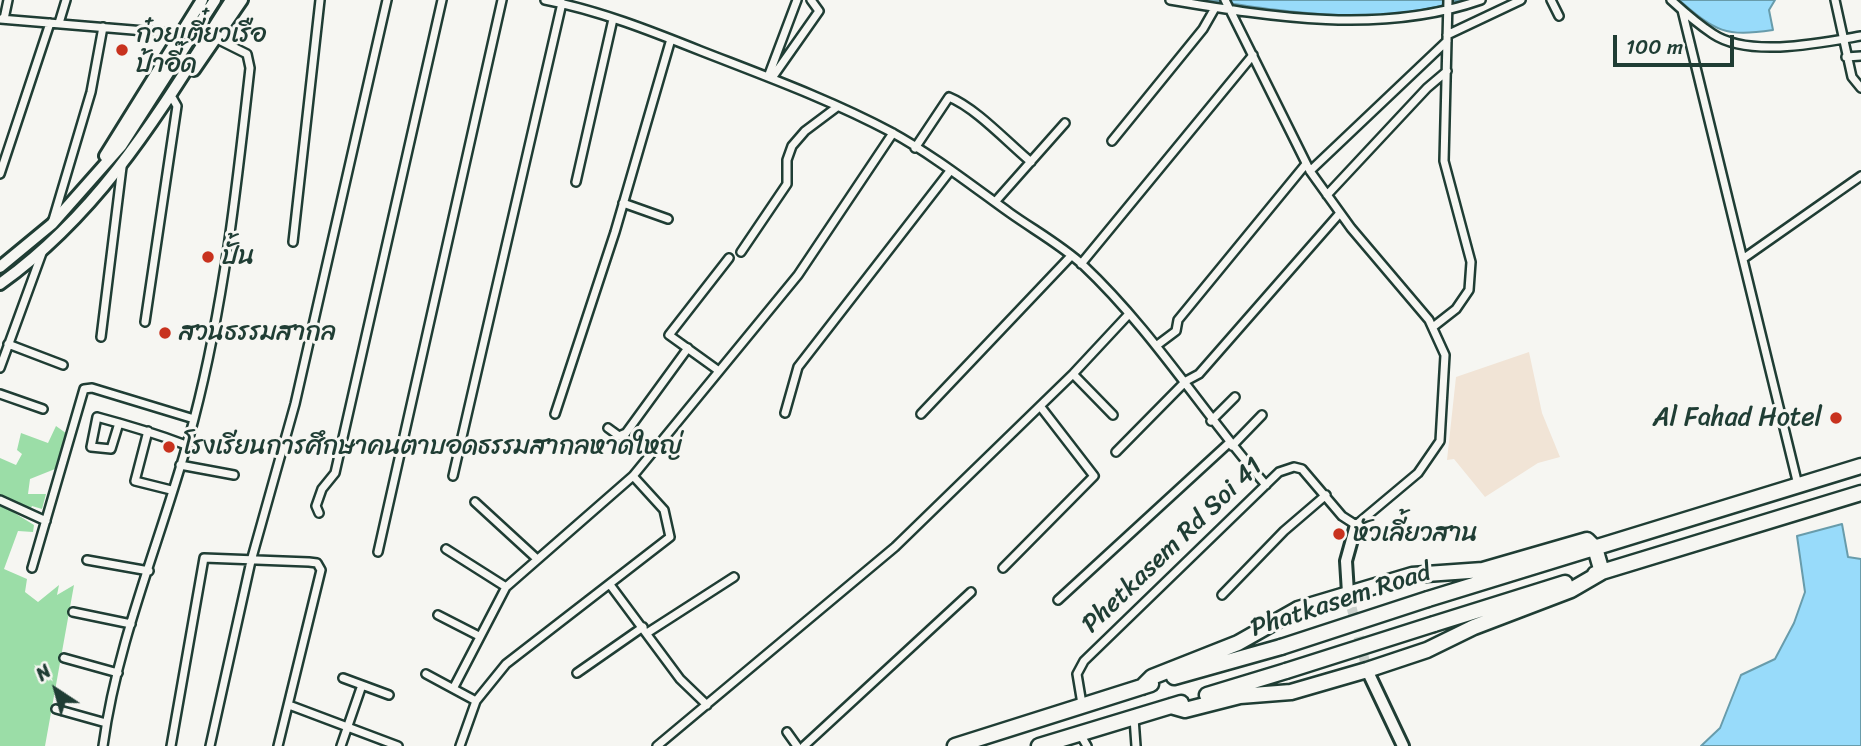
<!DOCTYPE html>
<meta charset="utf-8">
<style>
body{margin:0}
#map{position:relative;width:1861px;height:746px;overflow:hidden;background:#f6f6f2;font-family:Sriracha,sans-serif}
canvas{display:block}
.north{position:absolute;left:21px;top:655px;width:70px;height:70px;-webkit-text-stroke:5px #f6f6f2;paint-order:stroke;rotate:324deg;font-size:19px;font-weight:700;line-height:28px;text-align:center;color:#1f3d34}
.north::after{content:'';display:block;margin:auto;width:24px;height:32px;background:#1f3d34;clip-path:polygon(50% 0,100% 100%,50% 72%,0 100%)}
.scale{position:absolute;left:1613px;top:35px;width:121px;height:32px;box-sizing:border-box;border:4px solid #1f3d34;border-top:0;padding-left:9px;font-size:21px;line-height:24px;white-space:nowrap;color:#1f3d34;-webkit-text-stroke:5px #f6f6f2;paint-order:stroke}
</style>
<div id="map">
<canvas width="1861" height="746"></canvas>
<div class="north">N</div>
<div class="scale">100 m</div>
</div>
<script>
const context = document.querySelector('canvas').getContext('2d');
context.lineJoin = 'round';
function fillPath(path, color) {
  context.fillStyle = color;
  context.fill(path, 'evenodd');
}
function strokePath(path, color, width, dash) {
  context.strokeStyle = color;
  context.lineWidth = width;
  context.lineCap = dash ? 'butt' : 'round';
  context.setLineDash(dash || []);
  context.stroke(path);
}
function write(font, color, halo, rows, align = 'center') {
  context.font = font + ' Sriracha,"Playpen Sans Thai",sans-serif';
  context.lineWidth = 6;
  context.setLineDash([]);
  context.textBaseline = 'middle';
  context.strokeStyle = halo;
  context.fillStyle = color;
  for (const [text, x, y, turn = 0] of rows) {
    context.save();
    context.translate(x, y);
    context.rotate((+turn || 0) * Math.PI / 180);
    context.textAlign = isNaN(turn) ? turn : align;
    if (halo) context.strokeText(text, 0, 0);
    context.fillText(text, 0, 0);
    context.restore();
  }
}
const built = new Path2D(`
 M1529,352L1542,413L1560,457L1538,463L1485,497L1454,459L1447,460L1456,377Z`);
const green = new Path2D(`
 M56,426L70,436L55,469L30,479L28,494H46L42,509L32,506L29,512L15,503L13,507L0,498V458L16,465L22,454L17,450L21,433L48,443Z
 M0,504L34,525L33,532L18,531L4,569L27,579L25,592L38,602L59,585L57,595L74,585L45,746H0Z`);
const water = new Path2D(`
 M1208,0H1462C1379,27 1292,13 1208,0Z
 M1679,0H1775L1769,10L1773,30C1725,37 1716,32 1679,0Z
 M1842,524L1848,557L1861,559V746H1701L1720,728L1741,675L1775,659L1794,623L1805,592L1797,536Z`);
const secondaryTunnel = new Path2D(`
 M1348,593L1367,670`);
const street = new Path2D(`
 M545,0C598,10 651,31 701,51C765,76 831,100 891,132C933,155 971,185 1010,213C1034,230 1061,245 1083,265C1153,331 1203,413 1266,485
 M1170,0C1272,17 1381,35 1481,0
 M1551,0L1559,16
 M1671,0C1684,12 1698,24 1713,34C1749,58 1821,43 1861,36
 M1835,0L1852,77L1861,88
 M1682,10L1798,485
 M0,19L181,34
 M4,19L8,0
 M59,23L66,0
 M1447,35L1521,0
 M1846,57L1861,56
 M768,77L797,0
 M772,78L819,11L811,0
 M1112,141L1203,29L1215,8
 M915,148L949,97C976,108 1007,142 1031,162
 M1310,171L1447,41
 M0,174L50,23
 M576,182L613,19
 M1327,195L1427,88L1447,71
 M995,202L1065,123
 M623,203L668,219
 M53,220L91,92L103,27
 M293,242L320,0
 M741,252L787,184V160L792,146L805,131L837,107
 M1744,258L1861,176
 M1081,264L1253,55
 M145,322L177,106L173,99
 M1433,327L1456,309L1469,290L1471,262L1444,161L1448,0
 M101,337L122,167
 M8,344L63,365
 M1156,346L1176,331L1178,320L1306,164
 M0,368L42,253
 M719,371L669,335L729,258
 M1073,374L1113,415
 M0,394L43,409
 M785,413L798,367L950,171
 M555,414L615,232L671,39
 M921,414L1071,256
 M1211,421L1235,397
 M119,423L111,449L91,447L97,417C127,425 157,434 186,445
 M608,428L619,436L626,433L688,348
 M148,431L135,481L171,490
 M1232,446L1262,415
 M1116,452L1186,381L1199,374L1340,213
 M180,465L234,475
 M453,476L562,3
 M0,500L46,521
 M475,502L536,558
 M319,513L316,506L322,489L335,473L442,0
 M446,549L506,587
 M378,552L502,0
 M87,560L149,571
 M32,568L84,389L92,388L194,419
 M1003,568L1094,476L1040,406
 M611,586L680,679L707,705
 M1222,595L1284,531L1326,495
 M1058,600L1229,443
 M73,612L131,624
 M438,615L479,636
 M647,633L734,577
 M64,658L118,673
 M577,673L643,627
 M426,674L476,701
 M343,678L389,695
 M454,687L506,587L633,476L798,275L893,133
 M1082,704L1077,674L1084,661L1279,472L1294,467L1302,469L1342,516L1356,525L1418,473L1440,441L1445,355L1429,320L1351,228L1310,171L1225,0
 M289,705L398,746
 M56,709L106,723
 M1134,718L1136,746
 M787,732L797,746
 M1080,734L1087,746
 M103,746C118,634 166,528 194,419C224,304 237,185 250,68L247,54L217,39
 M171,746L204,558L309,562L317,563L321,570L278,746
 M210,746L251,561L295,404L387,0
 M341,746L362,685
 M460,746L476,701L506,664L670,537L664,510L633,476
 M657,746L895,547L1073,374L1128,315
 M804,746L971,592`);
const secondary = new Path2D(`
 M194,70L242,0
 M105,156L202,0
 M0,267L52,224L121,146L215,0
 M0,284C105,209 163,106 231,0
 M1348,593L1346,561L1356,525
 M1367,670L1403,746`);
const highway = new Path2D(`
 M1595,574L1861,493
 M1428,599L1861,466
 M1434,624L1565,583
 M1174,677L1281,647
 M1142,687L1152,677L1238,643L1298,609L1412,575L1483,570L1587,540L1595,548L1602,572L1571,590L1474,627L1427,650L1367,670L1291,692L1240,696L1185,710L1171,706
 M1207,695L1286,671
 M955,746L1151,684
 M1039,746L1181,703`);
const highwayBridge = new Path2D(`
 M1281,647L1428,599
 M1286,671L1434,624`);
const markers = [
 [122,50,7,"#c8321e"],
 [208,257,7,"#c8321e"],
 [165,333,7,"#c8321e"],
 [1836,418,7,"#c8321e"],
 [169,447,7,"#c8321e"],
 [1339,534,7,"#c8321e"]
];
const poiNames = [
 ["ก๋วยเตี๋ยวเรือ",136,35],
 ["ป้าอี๊ด",136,65],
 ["ปั้น",222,257],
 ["สวนธรรมสากล",179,333],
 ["Al Fahad Hotel",1822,418,"right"],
 ["โรงเรียนการศึกษาคนตาบอดธรรมสากลหาดใหญ่",183,447],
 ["หัวเลี้ยวสาน",1353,534]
];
const streetNames = [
 ["Phetkasem Rd Soi 41",1173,546,-44],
 ["Phatkasem Road",1341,601,-18]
];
fillPath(built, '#f1e4d6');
fillPath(green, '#9bdda7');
fillPath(water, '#98dbfa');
strokePath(water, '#689cab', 2);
strokePath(secondaryTunnel, '#cbd1cc', 10, [10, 5]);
strokePath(street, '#1f3d34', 12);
strokePath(secondary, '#1f3d34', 16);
strokePath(highway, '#1f3d34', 19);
strokePath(street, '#f6f6f2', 7);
strokePath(secondary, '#f6f6f2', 10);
strokePath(highway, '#f6f6f2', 14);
strokePath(highwayBridge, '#1f3d34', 19, []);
strokePath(highwayBridge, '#f6f6f2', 14);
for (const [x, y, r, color] of markers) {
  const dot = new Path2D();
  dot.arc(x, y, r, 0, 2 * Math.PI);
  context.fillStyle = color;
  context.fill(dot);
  strokePath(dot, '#f6f6f2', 2.5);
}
write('26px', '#1f3d34', '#f6f6f2', poiNames, 'left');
write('26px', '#1f3d34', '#f6f6f2', streetNames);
</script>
